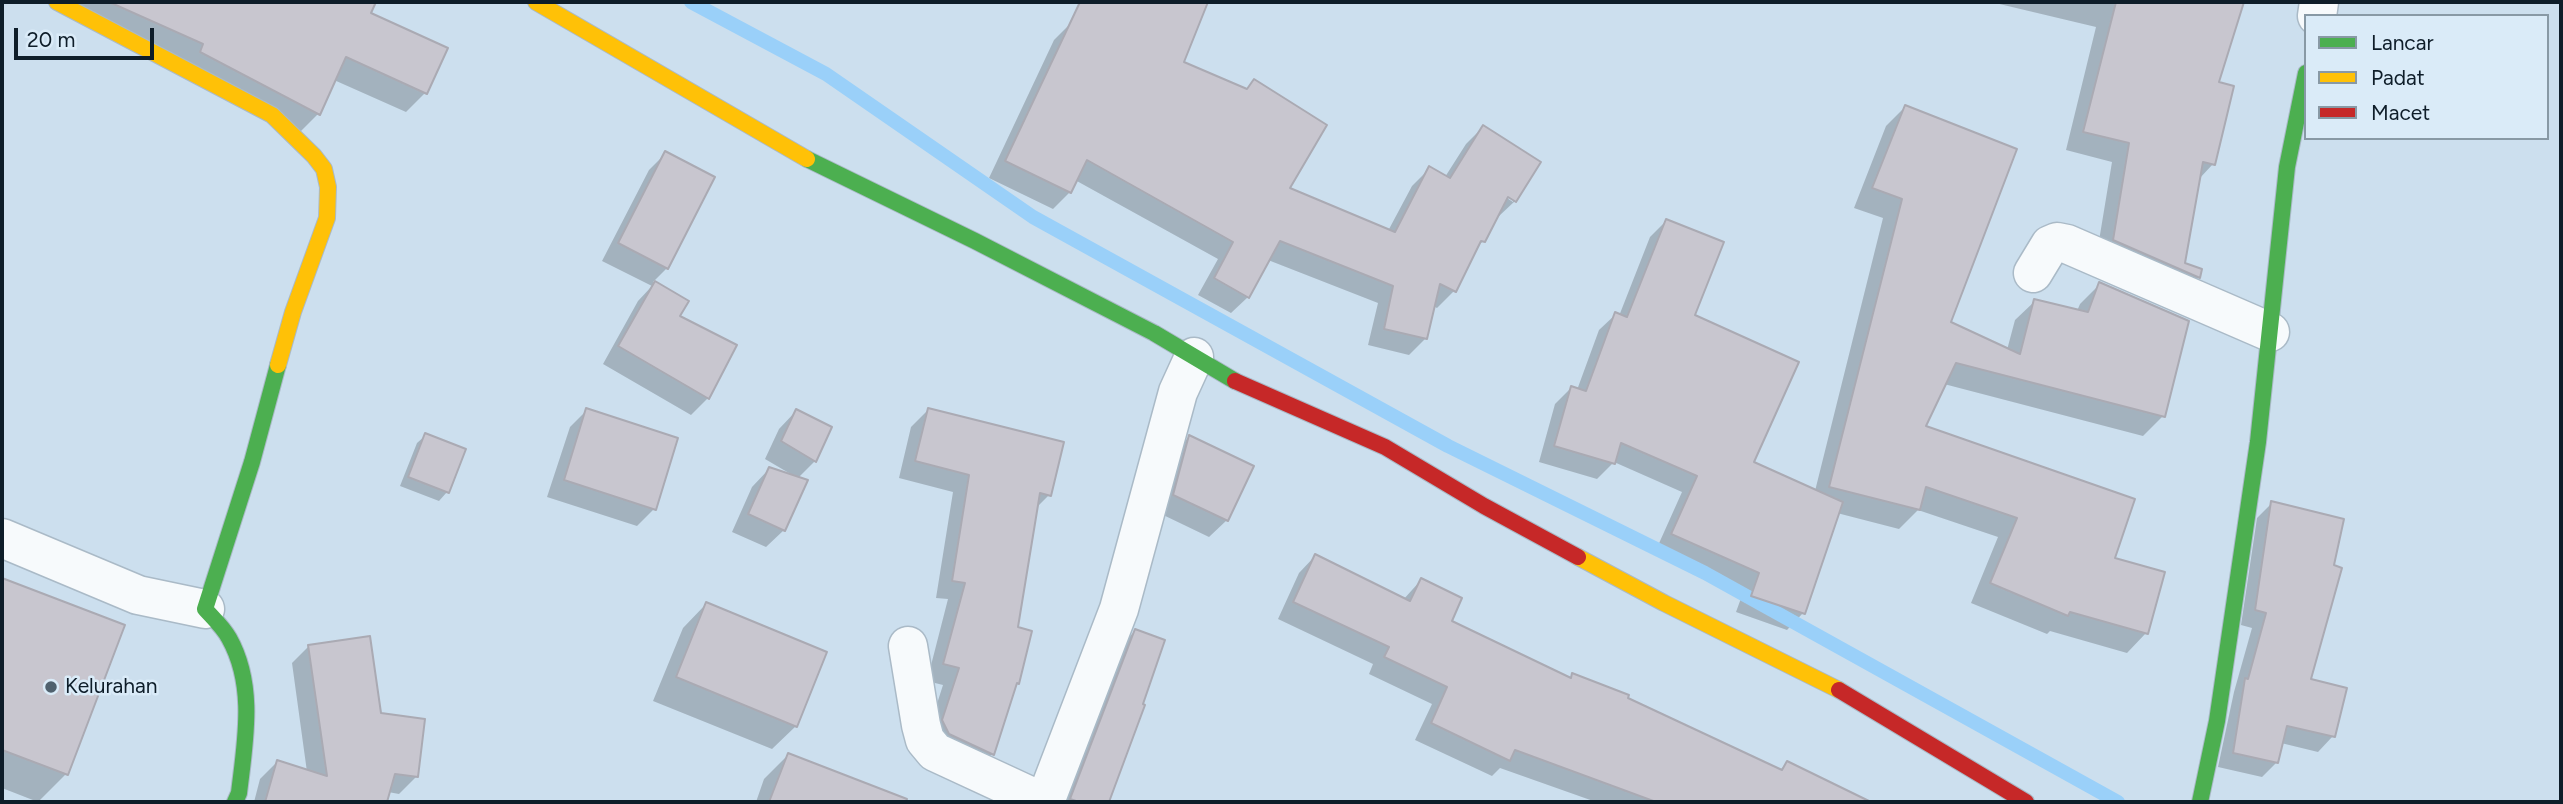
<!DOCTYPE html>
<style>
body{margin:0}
#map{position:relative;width:2563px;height:804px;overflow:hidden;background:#ccdfee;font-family:Figtree,sans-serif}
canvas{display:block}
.frame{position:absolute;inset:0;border:4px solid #0e1d29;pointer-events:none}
.legend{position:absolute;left:2304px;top:14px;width:245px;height:126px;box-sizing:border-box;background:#daebf8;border:2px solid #8899a5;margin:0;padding:9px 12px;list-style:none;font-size:21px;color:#0e1d29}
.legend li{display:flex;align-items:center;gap:14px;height:35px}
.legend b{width:35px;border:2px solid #8899a5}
.scale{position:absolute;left:14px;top:28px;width:140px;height:32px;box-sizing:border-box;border:4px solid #0e1d29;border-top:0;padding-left:9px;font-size:21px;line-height:24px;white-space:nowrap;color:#0e1d29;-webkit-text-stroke:5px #daebf8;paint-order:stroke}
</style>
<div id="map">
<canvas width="2563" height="804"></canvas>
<div class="frame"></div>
<ul class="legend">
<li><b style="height:9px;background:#4caf50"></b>Lancar</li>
<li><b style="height:9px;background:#ffc107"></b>Padat</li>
<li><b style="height:9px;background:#c62828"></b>Macet</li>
</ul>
<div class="scale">20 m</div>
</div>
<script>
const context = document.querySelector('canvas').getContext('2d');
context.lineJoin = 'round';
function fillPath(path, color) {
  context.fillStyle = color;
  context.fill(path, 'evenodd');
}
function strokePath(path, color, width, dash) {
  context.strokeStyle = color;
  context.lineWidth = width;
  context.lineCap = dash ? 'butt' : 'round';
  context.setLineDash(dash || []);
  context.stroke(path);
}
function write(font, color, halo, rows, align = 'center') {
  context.font = font + ' Figtree,sans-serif';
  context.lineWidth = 5;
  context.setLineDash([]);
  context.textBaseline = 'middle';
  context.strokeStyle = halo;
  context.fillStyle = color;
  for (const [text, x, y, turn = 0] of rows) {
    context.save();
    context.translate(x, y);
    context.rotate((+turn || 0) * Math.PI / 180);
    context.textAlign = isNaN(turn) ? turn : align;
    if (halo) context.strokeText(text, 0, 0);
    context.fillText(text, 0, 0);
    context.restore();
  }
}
const shadow = new Path2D(`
 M48,2H291L311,11L316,2H373L368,14L425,93L406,112L334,80L318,114L299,133Z
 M1991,2H2242L2217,83L2213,164L2199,179L2183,265L2199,277L2180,295L2096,259L2112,162L2066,150L2096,27Z
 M1071,23L1245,90L1254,81L1288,189L1388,231L1412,186L1429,169L1445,177L1466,144L1483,127L1515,201L1498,217L1496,216L1483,241L1474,250L1454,291L1437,308L1433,306L1426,338L1409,355L1368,345L1378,303L1268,260L1248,297L1231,313L1198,295L1218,259L1075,180L1070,192L1053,209L989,178L1054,40ZM1499,193L1513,198V202Z
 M1905,107L1949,323L2007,350L2015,320L2035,301L2077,311L2080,304L2100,284L2163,416L2143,436L1944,384L1924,427L2112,559L2146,633L2127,653L2050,631L2047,634L1971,603L1998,537L1918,510L1899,529L1837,513L1803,613L1787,630L1736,612L1744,590L1656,550L1682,492L1614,462L1597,479L1539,462L1555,404L1571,388L1577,390L1599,330L1616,314L1619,316L1650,237L1666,221L1693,315L1752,463L1815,491L1883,218L1854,208L1886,126Z
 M666,153L667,268L653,282L686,302L678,317L708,398L691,415L603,364L638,301L652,286L602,261L649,170Z
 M587,410L654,509L637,526L547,497L570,427Z
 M928,410L1049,495L1035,509L1016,629L1017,683L1014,686L992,754L975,771L926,738L943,685L927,681L948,599L936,598L953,492L899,478L911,427Z
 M796,411L815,461L797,479L784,530L766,547L732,532L752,487L769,469L794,476L765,459L779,429Z
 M426,435L464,450L447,492L439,501L400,486L417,443Z
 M1189,437L1252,467L1227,520L1209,537L1157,512L1172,454Z
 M2272,503L2309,680L2333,736L2318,752L2281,743L2277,762L2262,777L2218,767L2234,692L2252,628L2241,625L2257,518Z
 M1315,556L1403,600L1421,580L1449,622L1569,679L1573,675L1780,770L1787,763L1822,780L1811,802H1596L1500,768L1492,776L1415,740L1432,704L1369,674L1373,664L1278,619L1299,573Z
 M2,580L122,626L66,774L38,802L2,788Z
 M706,604L796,726L772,749L653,701L683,628Z
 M1135,631L1127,750L1108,802H1059L1118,648Z
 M309,646L380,715L416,777L399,794L388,792L385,802H254L260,779L277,762L307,772L292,663Z
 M788,755L909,802H756L764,779Z`);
const stream = new Path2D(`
 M691,2L826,74L1033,217L1448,446L1705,573L2118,802`);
const building = new Path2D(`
 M109,2H376L371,13L448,48L427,94L346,57L320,115L200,52L203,44Z
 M1080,2H1208L1184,62L1247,89L1254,79L1327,125L1290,188L1395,232L1429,166L1450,178L1483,125L1541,162L1516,202L1508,197L1485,242L1481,241L1456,292L1440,284L1427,339L1384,329L1393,286L1280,241L1249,298L1214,278L1233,242L1087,160L1071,193L1005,161Z
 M2116,2H2244L2219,82L2234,86L2215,165L2203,162L2185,263L2202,269L2200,278L2113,240L2129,143L2083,132Z
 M1905,105L2017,149L1951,322L2020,354L2034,299L2088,312L2099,282L2189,321L2165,417L1956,363L1926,426L2135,499L2115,558L2165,572L2148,634L2070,612L2068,616L1990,583L2017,518L1926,487L1920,510L1829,487L1902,199L1872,188Z
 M665,151L715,177L668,269L618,243Z
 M1666,219L1724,242L1695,315L1799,362L1754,462L1843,502L1805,614L1751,596L1759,573L1671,534L1697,476L1621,443L1615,464L1554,446L1571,386L1586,391L1615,312L1627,317Z
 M655,281L689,301L680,316L737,345L709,399L618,346Z
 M586,408L678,438L656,510L564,480Z
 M928,408L1064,442L1051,496L1040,493L1018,627L1032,631L1019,684L1017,683L994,755L949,734L942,720L959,668L943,664L965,583L952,581L969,475L915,461Z
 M796,409L832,427L816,462L781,441Z
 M425,433L466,449L449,493L408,477Z
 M1189,435L1254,466L1228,521L1173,495Z
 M769,467L808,480L785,531L748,514Z
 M2271,501L2344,519L2334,565L2342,568L2311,679L2347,688L2335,737L2287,726L2278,763L2233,753L2245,678L2248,679L2266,613L2255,610Z
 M1315,554L1410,601L1421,578L1462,598L1452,621L1571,678L1572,673L1629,695L1628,698L1782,770L1787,761L1871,802H1656L1515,750L1510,761L1431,723L1447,687L1384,657L1389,647L1293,602Z
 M2,578L125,625L68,775L2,750Z
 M706,602L827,652L797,727L676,677Z
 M1135,629L1165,640L1143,704L1145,705L1109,802H1079L1070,799Z
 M370,636L381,713L425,719L418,777L395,774L387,802H265L277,760L327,776L308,645Z
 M788,753L907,799L906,802H769Z`);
const street = new Path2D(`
 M2317,16L2319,2
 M2033,273L2050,245L2057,242L2067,244L2270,332
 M2,538L138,595L205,609
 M908,646L921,725L925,740L935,752L1043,802
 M1045,802L1119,609L1178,392L1194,357`);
const fast = new Path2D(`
 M807,159L975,241L1154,333L1235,381
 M235,802L239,793C245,742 256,686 229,638C223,627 213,618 205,609L252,462L278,365
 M2200,802L2217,721L2258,442L2287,167L2306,73`);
const slow = new Path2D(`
 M57,2L272,115L314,156L324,169L328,187L327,218L293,312L278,365
 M536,2L807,159
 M1578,557L1664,603L1839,690`);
const jam = new Path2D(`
 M1235,381L1385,447L1484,506L1578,557
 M1839,690L2026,802`);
const markers = [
 [51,687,7,"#50616e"]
];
const poiNames = [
 ["Kelurahan",65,687]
];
fillPath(shadow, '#0003');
strokePath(stream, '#9ad0f9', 14);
fillPath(building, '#c8c6cf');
strokePath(building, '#aaaab3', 2);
strokePath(street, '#aabac7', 41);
strokePath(fast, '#aabac7', 18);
strokePath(slow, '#aabac7', 18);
strokePath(jam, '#aabac7', 18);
strokePath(street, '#f7fafc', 38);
strokePath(fast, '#4caf50', 16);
strokePath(slow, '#ffc107', 16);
strokePath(jam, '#c62828', 16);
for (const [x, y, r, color] of markers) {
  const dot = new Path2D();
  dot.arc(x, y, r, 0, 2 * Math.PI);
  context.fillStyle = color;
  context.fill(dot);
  strokePath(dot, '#daebf8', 2.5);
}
write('21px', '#0e1d29', '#daebf8', poiNames, 'left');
</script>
